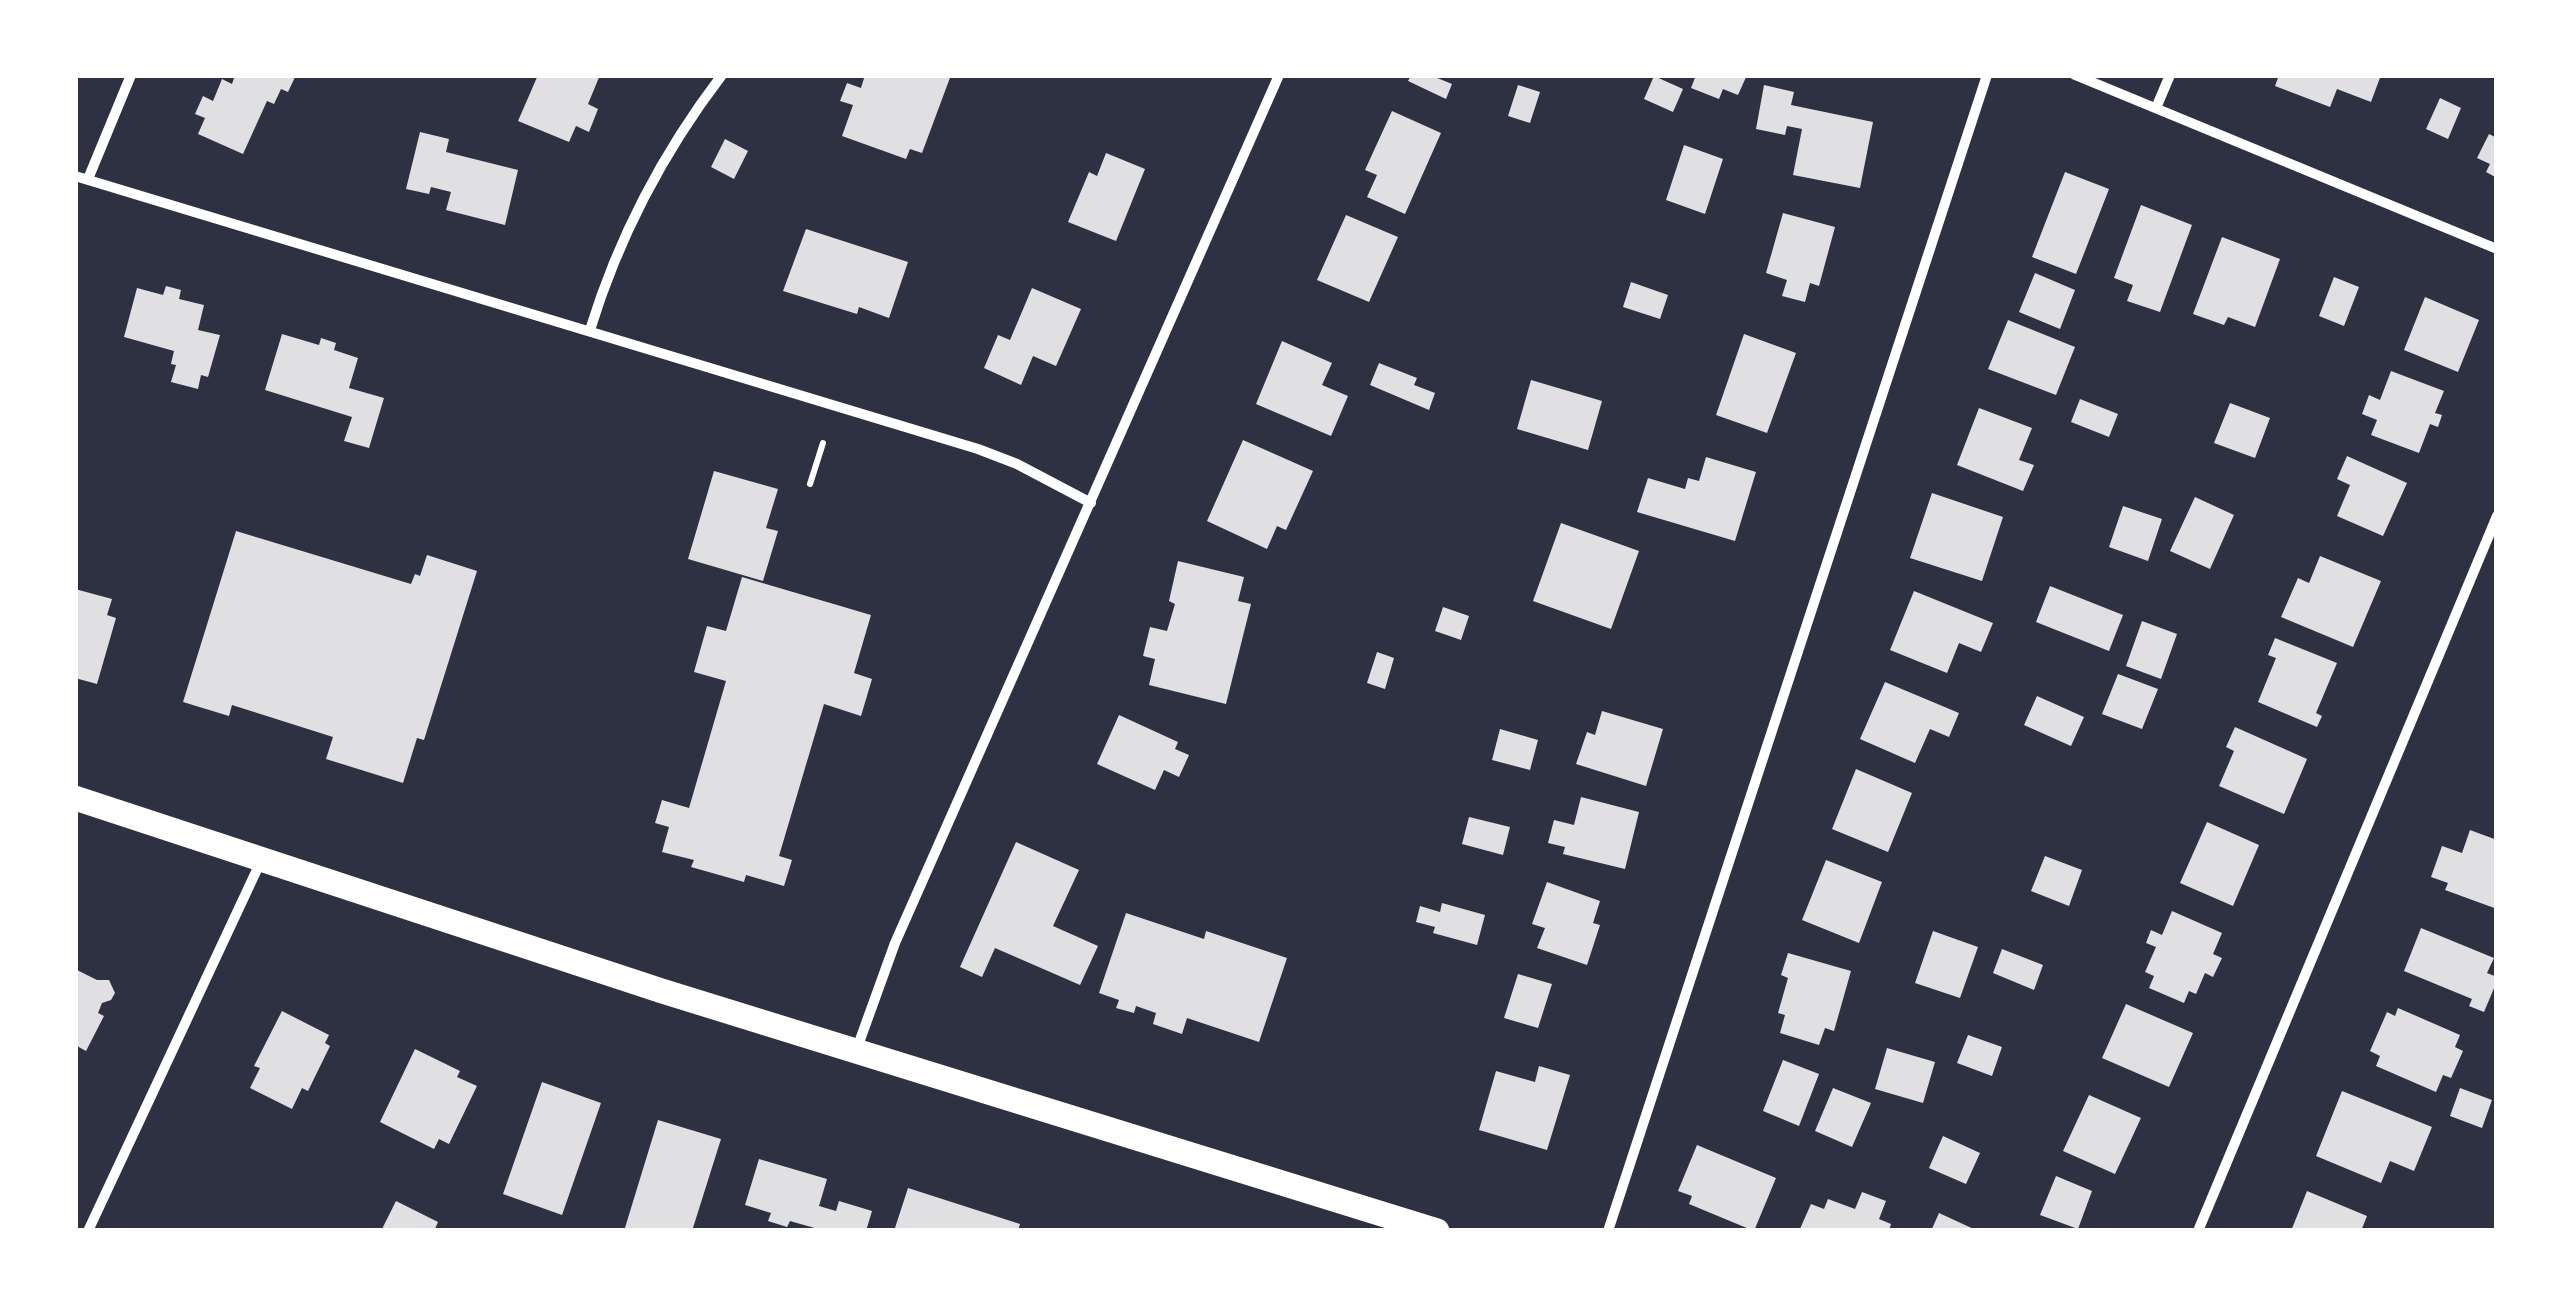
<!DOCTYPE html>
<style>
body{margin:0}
#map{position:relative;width:2572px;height:1306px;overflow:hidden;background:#2d3142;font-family:"Archivo Narrow",sans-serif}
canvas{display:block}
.frame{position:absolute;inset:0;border:78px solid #fff;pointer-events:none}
</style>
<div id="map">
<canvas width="2572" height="1306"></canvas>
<div class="frame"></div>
</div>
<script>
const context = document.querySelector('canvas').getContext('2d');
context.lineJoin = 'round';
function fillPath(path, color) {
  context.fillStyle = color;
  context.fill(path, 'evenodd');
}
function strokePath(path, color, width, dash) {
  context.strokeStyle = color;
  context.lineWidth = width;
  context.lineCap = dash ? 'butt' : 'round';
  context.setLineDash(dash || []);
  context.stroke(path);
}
const building = new Path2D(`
 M235,75H296L288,92L281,89L274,104L267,101L243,154L198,134L205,118L195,114L203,96L213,101L222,79L232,84Z
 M538,75H600L588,104L598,109L589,132L576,126L569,142L518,121Z
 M865,75H951L922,153L910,149L906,159L842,136L853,105L840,101L847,83L861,88Z
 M1411,75H1430L1452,84L1446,99L1408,81Z
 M1696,75H1747L1738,95L1723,89L1719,99L1691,88Z
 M2279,75H2381L2371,102L2337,89L2330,107L2275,86Z
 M1654,76L1683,89L1673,112L1644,99Z
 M1518,85L1540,92L1530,123L1508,116Z
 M1764,85L1794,92L1791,105L1873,122L1860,188L1793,175L1802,129L1787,126L1785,135L1756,129Z
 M2440,98L2461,108L2448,139L2426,129Z
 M1392,111L1441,133L1405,214L1367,197L1377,175L1365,170Z
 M420,132L449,139L446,152L518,170L505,225L446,210L451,192L431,187L429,194L406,189Z
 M2489,134L2497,138V178L2486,172L2490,164L2477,158Z
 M725,139L748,151L734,179L711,167Z
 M1684,145L1723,159L1705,214L1666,200Z
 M1106,153L1145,169L1116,241L1068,222L1089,172L1097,176Z
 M2065,172L2109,189L2076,274L2032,257Z
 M2141,205L2192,225L2160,312L2127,301L2133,285L2114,278Z
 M1783,213L1835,227L1819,286L1810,283L1805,302L1782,296L1787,280L1766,273Z
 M1346,215L1398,237L1369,302L1317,280Z
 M806,229L908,262L889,318L859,307L857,314L783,291Z
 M2222,237L2280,259L2255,327L2228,317L2224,325L2193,314Z
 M2035,273L2075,290L2060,329L2019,312Z
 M2334,277L2359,287L2344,326L2319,316Z
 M1631,282L1668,295L1660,319L1623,307Z
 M166,286L181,290L179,299L204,305L198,330L220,335L208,377L201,375L198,389L171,382L176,365L171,364L174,351L124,337L137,288L163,295Z
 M1032,288L1081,309L1056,366L1033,356L1021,385L984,368L998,335L1010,340Z
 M2425,297L2479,320L2458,372L2404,350Z
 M2008,320L2075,347L2056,395L1988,369Z
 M282,334L319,345L321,338L336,343L334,350L358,358L349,388L384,398L369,448L344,441L352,417L265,390Z
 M1744,334L1796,353L1767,433L1716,415Z
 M1282,341L1332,363L1322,385L1348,396L1331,436L1256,404Z
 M1379,363L1417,378L1414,385L1435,393L1429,410L1370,385Z
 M2391,371L2444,391L2435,413L2442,415L2438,427L2430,424L2419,453L2371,435L2377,420L2362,414L2369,395L2380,400Z
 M1531,380L1602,401L1588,450L1517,429Z
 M2080,399L2118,414L2109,437L2071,422Z
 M2230,403L2270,418L2255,458L2214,443Z
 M1979,408L2032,428L2019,460L2034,465L2023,491L1957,465Z
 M1243,440L1313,471L1286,530L1277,526L1267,549L1207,521Z
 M2347,456L2407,483L2383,536L2337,516L2350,485L2337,479Z
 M1706,457L1756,472L1735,541L1637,512L1648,478L1685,489L1688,478L1699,481Z
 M714,471L778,489L766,528L778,531L763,581L688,559Z
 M1932,493L2003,517L1982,581L1910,558Z
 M2195,497L2234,515L2210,569L2170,551Z
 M2123,506L2162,519L2148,561L2109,547Z
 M1561,523L1639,551L1611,629L1533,601Z
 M236,531L411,584L415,574L420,576L427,555L477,571L424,740L417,738L403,783L326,759L333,737L232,705L229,716L183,702Z
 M2320,556L2381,581L2353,647L2281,617L2298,578L2309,583Z
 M1178,561L1244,577L1238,601L1251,604L1226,704L1149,685L1155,659L1143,656L1150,627L1167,631L1175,604L1169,601Z
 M742,577L871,615L854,673L872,679L861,716L824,704L779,856L792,860L784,886L746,875L744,882L691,867L694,860L662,852L669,827L655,823L662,800L689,808L726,681L694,672L707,626L726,631Z
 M2050,586L2123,615L2109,651L2036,622Z
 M75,589L112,599L107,615L116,618L97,684L75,678Z
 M1914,591L1993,623L1981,652L1959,643L1947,673L1890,650Z
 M1443,607L1469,616L1461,640L1435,631Z
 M2142,621L2177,634L2161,679L2126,666Z
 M2275,638L2337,663L2316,713L2322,716L2317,727L2258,702L2276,658L2268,655Z
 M1377,652L1394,658L1385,689L1367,683Z
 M2118,674L2158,689L2142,729L2102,714Z
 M1885,682L1959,713L1949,737L1930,729L1915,763L1860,739Z
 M2037,696L2084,717L2071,746L2024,725Z
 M1602,711L1663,729L1646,786L1576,764L1587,732L1595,735Z
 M1119,715L1178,742L1175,749L1189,755L1179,777L1164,770L1155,790L1097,764Z
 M2235,727L2307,759L2284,814L2219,786L2234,751L2226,747Z
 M1500,729L1538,740L1530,770L1492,760Z
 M1856,769L1912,793L1888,852L1832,829Z
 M1581,797L1639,812L1625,869L1563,854L1565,847L1548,843L1554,820L1574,825Z
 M1469,817L1510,827L1503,855L1462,844Z
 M2207,822L2259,845L2233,906L2180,883Z
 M2470,830L2497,840V909L2445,890L2448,883L2431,877L2442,846L2462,853Z
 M1016,842L1079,870L1053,926L1098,946L1080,985L995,948L982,977L960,967Z
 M2045,856L2082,870L2069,906L2031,891Z
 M1826,860L1882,882L1859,943L1802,920Z
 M1547,882L1600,901L1593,923L1600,925L1587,965L1537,948L1545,928L1532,924Z
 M1442,903L1485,915L1477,945L1433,933L1435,927L1416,922L1420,906L1440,912Z
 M2172,911L2222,933L2213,954L2222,958L2213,977L2205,973L2196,994L2189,991L2184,1003L2149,988L2154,976L2145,972L2156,947L2146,943L2151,930L2162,935Z
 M1126,913L1204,939L1206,931L1287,958L1259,1042L1187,1018L1182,1034L1153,1024L1156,1013L1136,1006L1134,1013L1116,1008L1119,1000L1099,993Z
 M2421,928L2494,958L2487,973L2497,977V981L2484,1012L2469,1006L2472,999L2404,971Z
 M1933,931L1978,947L1960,998L1915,983Z
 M2002,949L2043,965L2034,990L1993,973Z
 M1788,953L1851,971L1834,1031L1825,1028L1819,1045L1780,1033L1785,1015L1778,1013L1788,978L1781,975Z
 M75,969L97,980H109L115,993L111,1000L102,1003L98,1013L104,1016L86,1051L75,1045Z
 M1518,974L1552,984L1538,1028L1504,1018Z
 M2126,1004L2193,1033L2169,1087L2102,1058Z
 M2398,1008L2460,1035L2455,1047L2463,1051L2451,1078L2443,1075L2436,1092L2376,1066L2380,1056L2370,1051L2387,1012L2395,1016Z
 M282,1011L329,1035L325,1043L330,1046L308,1091L302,1088L292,1109L250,1088L260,1068L254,1066Z
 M1968,1035L2002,1047L1992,1076L1957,1063Z
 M1887,1048L1935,1062L1923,1103L1875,1089Z
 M415,1049L460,1071L457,1077L477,1086L449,1144L439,1139L434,1149L380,1122Z
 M1783,1060L1819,1074L1799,1126L1763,1111Z
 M1539,1066L1570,1075L1547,1150L1479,1130L1496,1071L1535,1082Z
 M542,1082L601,1103L562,1215L503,1194Z
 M1833,1088L1871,1103L1852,1147L1815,1131Z
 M2460,1088L2492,1100L2482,1128L2450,1116Z
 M2342,1091L2432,1127L2414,1171L2390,1161L2381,1183L2316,1156Z
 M2089,1095L2141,1118L2115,1174L2063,1151Z
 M658,1120L721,1139L692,1231H624Z
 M1943,1136L1980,1153L1966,1184L1929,1168Z
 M1697,1145L1776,1178L1754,1231L1689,1204L1692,1196L1678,1191Z
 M759,1159L827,1179L819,1206L836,1211L839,1201L872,1211L866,1231H825L790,1221L787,1227L768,1221L771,1213L745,1205Z
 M2056,1176L2092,1191L2078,1229L2040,1215Z
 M908,1188L1020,1224L1018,1231H894Z
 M2307,1191L2367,1216L2361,1231H2291Z
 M1862,1192L1886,1201L1879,1219L1891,1224L1889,1231H1799L1811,1204L1824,1209L1828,1199L1855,1209Z
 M396,1201L438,1222L434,1231H381Z
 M1939,1213L1978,1231H1931Z`);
const path = new Path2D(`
 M810,484L823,443`);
const minor = new Path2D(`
 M2075,75L2497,249
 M2156,108L2170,75
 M75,176L978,449L1017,464L1091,503
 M88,179L131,75
 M590,330C618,239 664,151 722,75
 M856,1051L895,943L1279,75
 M88,1231L261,861
 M1608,1231L1987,75
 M2198,1231L2497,516`);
const primary = new Path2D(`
 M75,798L662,991L1437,1231`);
fillPath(building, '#e0e0e3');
strokePath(path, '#fff', 6);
strokePath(minor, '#fff', 10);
strokePath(primary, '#fff', 25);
</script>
